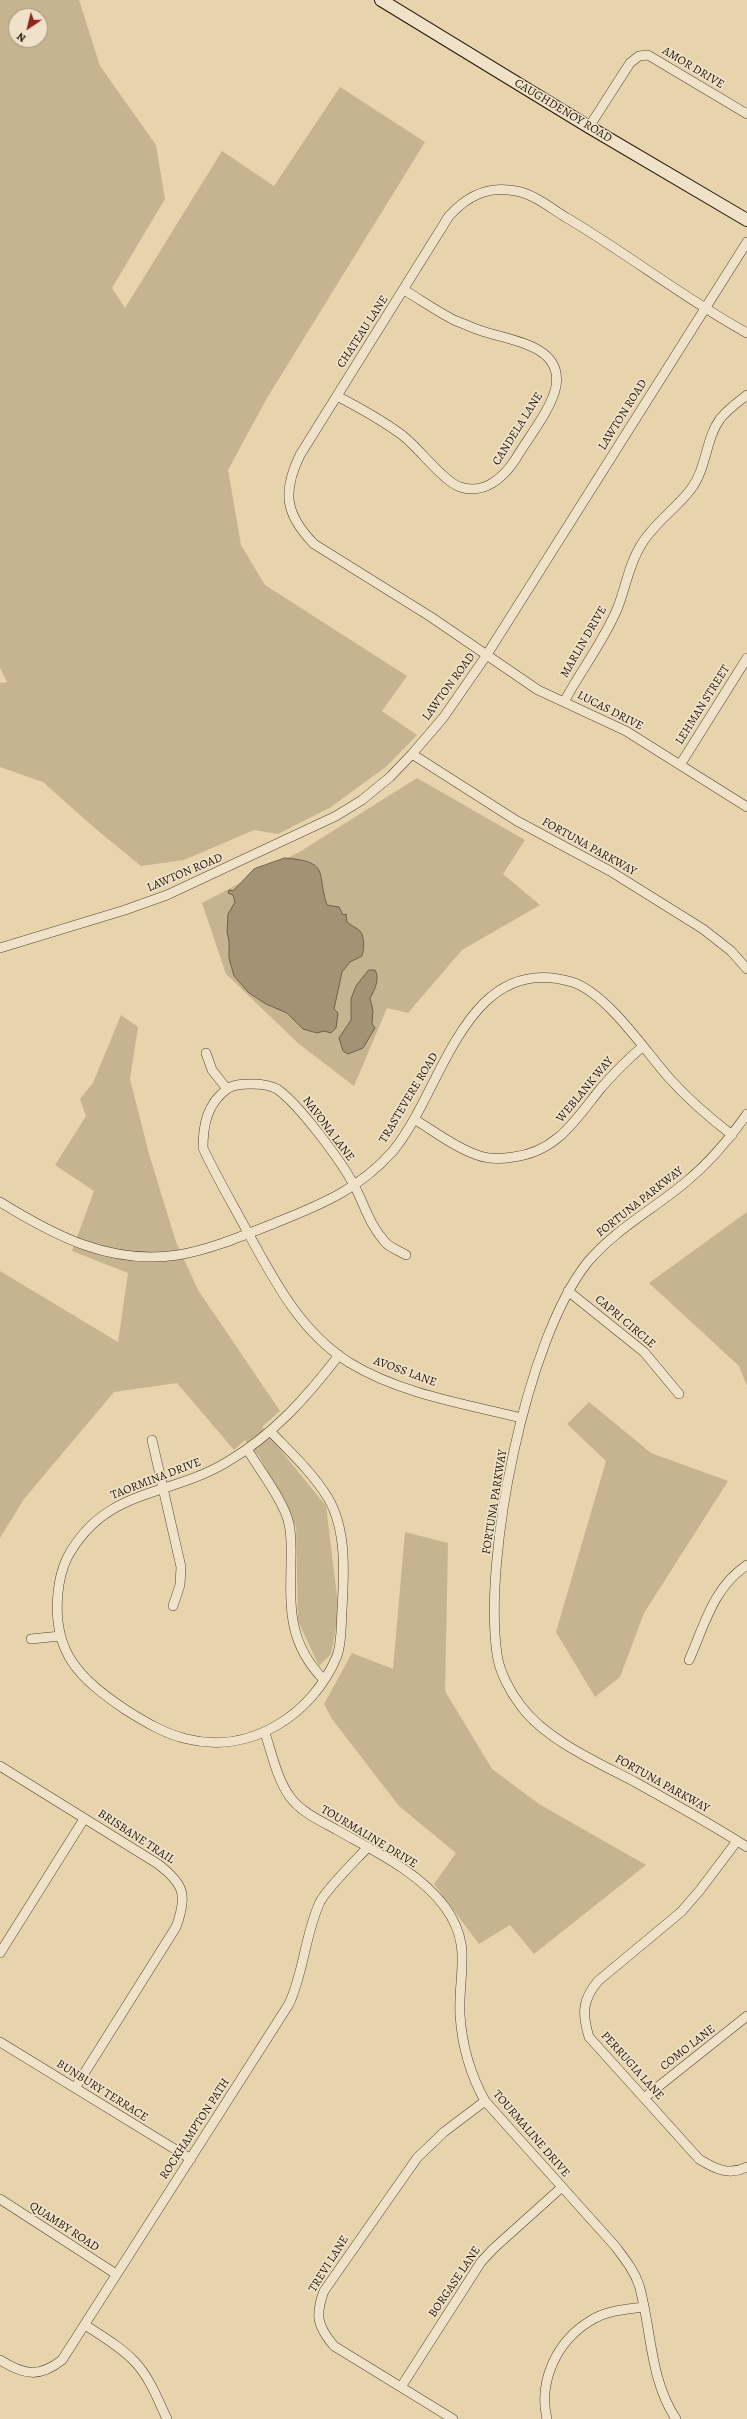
<!DOCTYPE html>
<style>
body{margin:0}
#map{position:relative;width:747px;height:2419px;overflow:hidden;background:#e7d3ac;font-family:Alegreya,serif}
canvas{display:block}
.north{position:absolute;left:8px;top:8px;width:40px;height:40px;box-sizing:border-box;background:#efe2c9;border:1px solid #9d907c;border-radius:50%;rotate:215deg;font-size:11px;font-weight:700;line-height:16px;text-align:center;color:#231509}
.north::after{content:'';display:block;margin:auto;width:14px;height:18px;background:#8f2418;clip-path:polygon(50% 0,100% 100%,50% 72%,0 100%)}
</style>
<div id="map">
<canvas width="747" height="2419"></canvas>
<div class="north">N</div>
</div>
<script>
const context = document.querySelector('canvas').getContext('2d');
context.lineJoin = 'round';
function fillPath(path, color) {
  context.fillStyle = color;
  context.fill(path, 'evenodd');
}
function strokePath(path, color, width, dash) {
  context.strokeStyle = color;
  context.lineWidth = width;
  context.lineCap = dash ? 'butt' : 'round';
  context.setLineDash(dash || []);
  context.stroke(path);
}
function write(font, color, halo, rows, align = 'center') {
  context.font = font + ' Alegreya,serif';
  context.lineWidth = 3.5;
  context.setLineDash([]);
  context.textBaseline = 'middle';
  context.strokeStyle = halo;
  context.fillStyle = color;
  for (const [text, x, y, turn = 0] of rows) {
    context.save();
    context.translate(x, y);
    context.rotate((+turn || 0) * Math.PI / 180);
    context.textAlign = isNaN(turn) ? turn : align;
    if (halo) context.strokeText(text, 0, 0);
    context.fillText(text, 0, 0);
    context.restore();
  }
}
const green = new Path2D(`
 M0,0H79L100,66L156,145L165,199L112,288L125,308L222,151L274,186L340,87L425,142L267,398L228,470L241,545L265,585L407,676L382,711L417,735L387,766L331,807L278,834L254,830L184,860L141,866L97,830L43,782L0,767V683L7,682L0,668ZM16,16H40V40H16Z
 M417,778L525,840L503,874L540,905L462,950L408,1013L387,1008L354,1086L299,1044L226,974L202,903L301,851Z
 M121,1015L138,1027L130,1079L149,1154L176,1242L198,1290L280,1411L262,1427L326,1506L339,1612L331,1654L319,1666L298,1621L296,1527L260,1458L245,1440L234,1450L177,1383L114,1392L24,1499L0,1538V1271L118,1342L128,1273L72,1251L94,1191L55,1165L86,1116L80,1099L93,1083Z
 M747,1212V1386L739,1366L649,1283Z
 M589,1402L651,1453L728,1481L644,1613L620,1677L595,1697L556,1632L606,1461L567,1424Z
 M405,1532L448,1543L445,1691L492,1769L539,1804L646,1865L534,1954L510,1925L479,1944L434,1884L456,1853L399,1806L332,1719L324,1704L352,1653L393,1669Z`);
const water = new Path2D(`
 M285,858C331,862 316,872 327,905L339,907L343,915L346,914L347,922C350,925 357,928 360,931C365,936 364,950 362,956L350,962L342,972L334,1009L338,1013L336,1028L331,1033L324,1031L317,1033L303,1029L287,1013L266,1004L249,993L234,976L229,958V941L227,932L228,914L235,902L233,895L228,893L229,890L233,891L254,869Z
 M369,970H375C380,978 375,990 370,998L373,1011L372,1024L375,1028L363,1048L348,1054L343,1051L339,1038L351,1020V999L356,986Z`);
const street = new Path2D(`
 M589,127L630,63L639,56L648,55L747,114
 M747,333C685,299 628,254 567,218C552,209 534,194 516,191C488,185 467,196 449,216L300,455C282,492 285,514 314,544L431,617L538,690L626,731L747,807
 M337,396C358,407 382,420 402,435C418,447 443,481 460,487C484,495 503,478 515,460C527,439 552,409 556,386C563,343 505,340 479,330C471,327 464,324 456,321C438,312 421,300 404,290
 M564,702C581,670 604,641 618,607C626,586 629,564 641,545C654,523 676,509 691,489C707,468 705,440 720,419C728,409 738,402 747,395
 M412,754L517,821L610,871L703,929L731,951L747,969
 M680,765L747,658
 M0,948L125,910L167,895L336,816L362,800L390,777L412,754L443,718L486,656L747,242
 M206,1053L212,1070L227,1089
 M747,1114C730,1138 710,1162 687,1181C654,1209 614,1230 587,1263C526,1340 483,1557 497,1654C499,1671 510,1692 521,1706C546,1740 599,1763 635,1782C673,1803 711,1824 747,1847
 M414,1119C434,1131 454,1147 477,1155C488,1159 502,1159 513,1157C557,1152 576,1119 601,1088C614,1073 627,1060 642,1047
 M0,1202C55,1236 110,1265 178,1255C213,1249 247,1234 280,1221C325,1203 360,1188 393,1151C443,1091 465,950 572,982C607,993 645,1051 670,1079C689,1100 710,1118 732,1135
 M406,1255C400,1251 390,1248 385,1242C368,1222 366,1208 355,1187C342,1162 299,1104 277,1089C270,1085 259,1084 251,1084C243,1084 234,1084 227,1089C207,1104 203,1125 203,1148C216,1176 232,1203 247,1231C274,1280 300,1332 350,1363C401,1394 465,1404 522,1418
 M568,1291L644,1352L679,1394
 M270,1431C290,1452 313,1473 328,1498C347,1530 344,1574 342,1610C341,1625 342,1642 337,1656C313,1714 251,1755 187,1739C165,1734 145,1722 126,1710C80,1679 52,1653 58,1593C59,1581 62,1569 67,1558C105,1487 167,1498 227,1462C273,1435 307,1397 339,1355
 M152,1440L181,1567L180,1585L173,1606
 M247,1449C259,1469 285,1503 289,1524C292,1537 291,1550 291,1564C290,1611 289,1644 324,1680
 M31,1639L60,1636
 M689,1660C705,1624 713,1588 747,1565
 M265,1733C272,1754 277,1779 290,1797C302,1813 321,1821 337,1830C374,1851 419,1872 445,1907C473,1946 458,1972 460,2015C462,2045 470,2074 485,2101L615,2246C624,2258 634,2270 639,2285C652,2330 649,2378 676,2419
 M0,1766L158,1864C184,1884 188,1895 176,1927L75,2088
 M737,1841L700,1890L681,1912L598,1981C582,2000 582,2014 589,2037L699,2159C715,2169 729,2176 747,2167
 M0,1953L84,1819
 M0,2042L191,2159
 M644,2098L747,2016
 M0,2199L116,2274
 M85,2325C102,2336 121,2347 135,2362C150,2378 158,2400 167,2419
 M0,2360C24,2375 39,2378 62,2360L289,2004C304,1972 305,1934 320,1902C328,1887 355,1861 368,1847
 M401,2387L481,2262L493,2249L562,2187
 M453,2419L334,2346C317,2326 315,2315 324,2291L417,2158L444,2132L485,2101
 M547,2419C538,2381 557,2341 590,2321C605,2311 626,2309 644,2307`);
const secondary = new Path2D(`
 M381,0L589,127L747,220`);
const streetNames = [
 ["AMOR DRIVE",693,68,31],
 ["CAUGHDENOY ROAD",563,111,31],
 ["CHATEAU LANE",363,332,-57],
 ["LAWTON ROAD",623,415,-58],
 ["CANDELA LANE",518,429,-58],
 ["MARLIN DRIVE",584,642,-60],
 ["LAWTON ROAD",449,687,-54],
 ["LEHMAN STREET",703,705,-58],
 ["LUCAS DRIVE",610,711,27],
 ["FORTUNA PARKWAY",589,847,29],
 ["LAWTON ROAD",185,873,-23],
 ["WEBLANK WAY",585,1090,-50],
 ["TRASTEVERE ROAD",409,1098,-59],
 ["NAVONA LANE",328,1129,53],
 ["FORTUNA PARKWAY",640,1202,-38],
 ["CAPRI CIRCLE",625,1322,40],
 ["AVOSS LANE",405,1372,20],
 ["TAORMINA DRIVE",156,1479,-21],
 ["FORTUNA PARKWAY",495,1502,-81],
 ["FORTUNA PARKWAY",662,1784,29],
 ["BRISBANE TRAIL",136,1837,33],
 ["TOURMALINE DRIVE",369,1837,31],
 ["COMO LANE",688,2048,-38],
 ["PERRUGIA LANE",632,2066,48],
 ["BUNBURY TERRACE",102,2091,32],
 ["ROCKHAMPTON PATH",195,2129,-57],
 ["TOURMALINE DRIVE",531,2134,49],
 ["QUAMBY ROAD",64,2227,33],
 ["TREVI LANE",329,2264,-58],
 ["BORGASE LANE",455,2282,-56]
];
fillPath(green, '#c6b390');
fillPath(water, '#a49275');
strokePath(water, '#70604a', 1);
strokePath(street, '#544432', 10);
strokePath(secondary, '#231509', 14);
strokePath(street, '#efe2c9', 9);
strokePath(secondary, '#efe2c9', 12);
write('12px', '#231509', '#efe2c9', streetNames);
</script>
